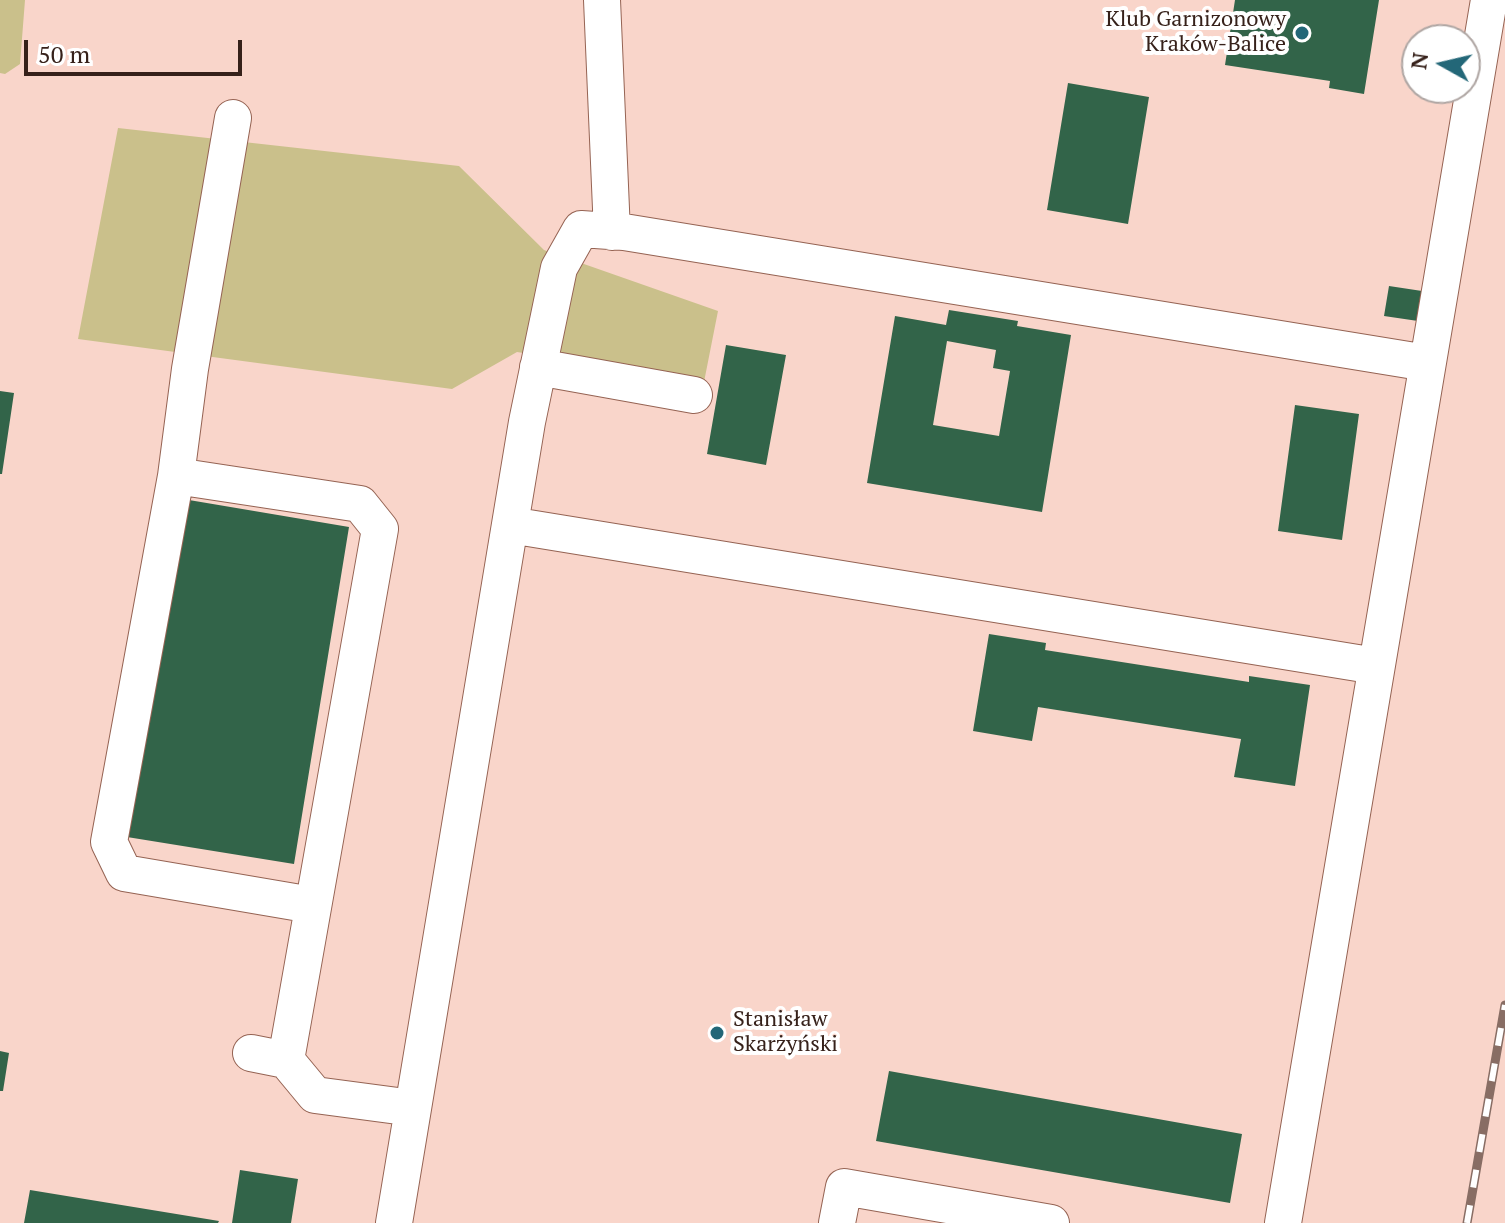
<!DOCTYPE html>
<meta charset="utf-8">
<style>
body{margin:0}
#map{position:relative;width:1505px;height:1223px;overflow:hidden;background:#f9d5ca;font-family:"PT Serif",serif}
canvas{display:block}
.north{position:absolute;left:1401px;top:24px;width:80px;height:80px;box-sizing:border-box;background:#fff;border:2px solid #afa6a3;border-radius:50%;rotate:278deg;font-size:22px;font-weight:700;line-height:32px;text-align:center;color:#36211a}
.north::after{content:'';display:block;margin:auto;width:28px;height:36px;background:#236778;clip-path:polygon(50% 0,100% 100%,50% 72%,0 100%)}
.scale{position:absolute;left:24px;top:40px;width:218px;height:36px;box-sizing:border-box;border:4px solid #36211a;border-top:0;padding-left:10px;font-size:24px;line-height:28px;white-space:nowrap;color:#36211a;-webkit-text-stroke:6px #fff;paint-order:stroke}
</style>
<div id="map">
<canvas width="1505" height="1223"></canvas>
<div class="north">N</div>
<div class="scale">50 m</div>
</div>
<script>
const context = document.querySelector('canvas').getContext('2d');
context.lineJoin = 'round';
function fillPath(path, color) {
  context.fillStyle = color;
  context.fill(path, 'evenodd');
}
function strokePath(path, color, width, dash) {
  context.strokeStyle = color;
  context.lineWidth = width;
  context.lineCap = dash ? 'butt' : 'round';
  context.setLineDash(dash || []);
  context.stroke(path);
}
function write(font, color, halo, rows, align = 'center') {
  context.font = font + ' "PT Serif",serif';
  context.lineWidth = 8;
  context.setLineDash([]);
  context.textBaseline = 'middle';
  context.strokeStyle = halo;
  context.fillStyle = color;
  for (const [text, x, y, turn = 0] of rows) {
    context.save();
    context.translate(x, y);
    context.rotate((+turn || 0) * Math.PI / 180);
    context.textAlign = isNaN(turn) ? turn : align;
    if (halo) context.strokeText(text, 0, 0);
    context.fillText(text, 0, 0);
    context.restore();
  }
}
const green = new Path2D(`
 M0,0H25L20,64L5,74L0,73Z
 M118,128L459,166L544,250L718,311L704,382L517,352L452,389L78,339Z`);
const building = new Path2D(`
 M1235,0H1379L1364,94L1329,88L1330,81L1225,65Z
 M1068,83L1149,97L1128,224L1047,210Z
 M1389,286L1422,291L1418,321L1384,316Z
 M949,310L1018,321L1017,326L1071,335L1042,512L867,483L895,316L946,325ZM947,341L996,350L993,368L1010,371L999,436L933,425Z
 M726,345L786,355L766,465L707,454Z
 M0,391L14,393L2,474H0Z
 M1295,405L1359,414L1342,540L1278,531Z
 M183,499L349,527L294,864L127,837Z
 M989,634L1046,643L1045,650L1249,682V676L1310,685L1295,786L1234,777L1241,739L1038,707L1032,741L973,731Z
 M0,1051L9,1053L3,1091H0Z
 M889,1071L1242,1134L1230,1203L876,1141Z
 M240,1170L298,1179L291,1223H232Z
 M30,1190L219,1221L218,1223H24Z`);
const minor = new Path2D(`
 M602,0L612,232
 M233,118L190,369L176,476L360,504L380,529L286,1060L315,1095L413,1108
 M538,367L694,395
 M176,476L109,842L124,873L312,905
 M510,525L1376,666
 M251,1053L286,1060
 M394,1223L527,422L559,268L581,229L624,232L1427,363
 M837,1223L844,1187L1051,1223
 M1283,1223L1489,0`);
const rail = new Path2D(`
 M1467,1223L1505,1005`);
const markers = [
 [1302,33,8,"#236778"],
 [717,1033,8,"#236778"]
];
const poiNames = [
 ["Klub Garnizonowy",1286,20],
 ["Kraków-Balice",1286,45],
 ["Stanisław",733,1020,"left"],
 ["Skarżyński",733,1045,"left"]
];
fillPath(green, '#cac08b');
fillPath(building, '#326449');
strokePath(minor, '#956353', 38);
strokePath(minor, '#fff', 36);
strokePath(rail, '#886d64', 9);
strokePath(rail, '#fff', 6, [18]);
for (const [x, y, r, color] of markers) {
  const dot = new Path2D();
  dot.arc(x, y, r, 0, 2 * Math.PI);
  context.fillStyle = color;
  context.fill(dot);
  strokePath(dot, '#fff', 3);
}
write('22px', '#36211a', '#fff', poiNames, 'right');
</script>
